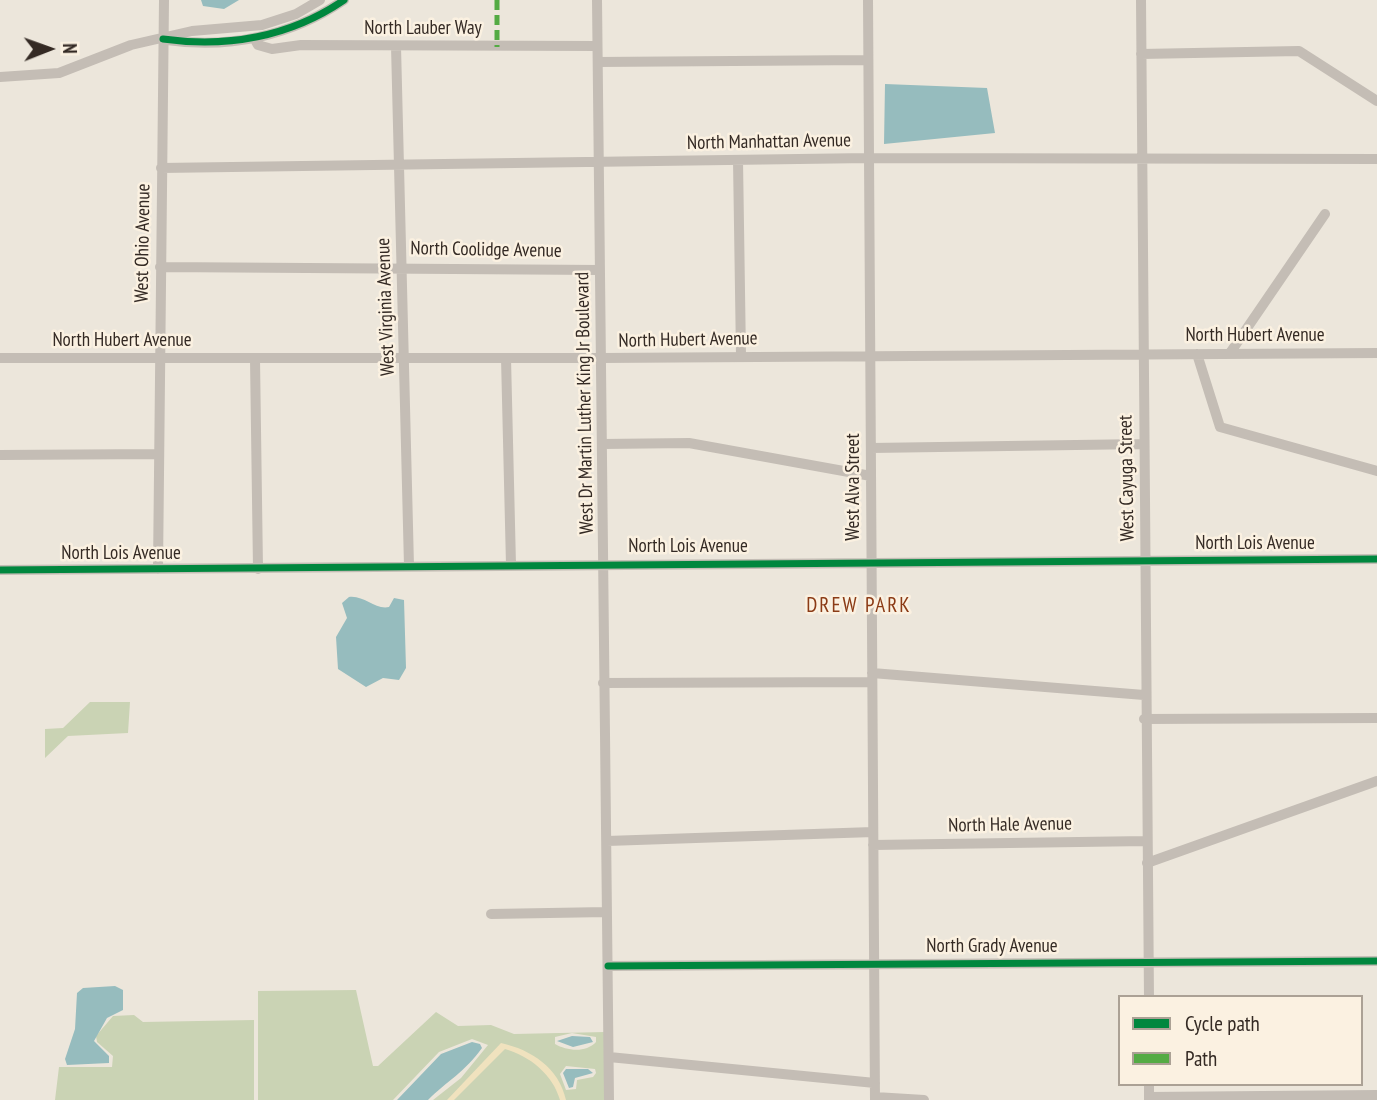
<!DOCTYPE html>
<style>
body{margin:0}
#map{position:relative;width:1377px;height:1100px;overflow:hidden;background:#ece6db;font-family:"PT Sans Narrow",sans-serif}
canvas{display:block}
.legend{position:absolute;left:1118px;top:995px;width:245px;height:91px;box-sizing:border-box;background:#fbf1e1;border:2px solid #aba195;margin:0;padding:9px 12px;list-style:none;font-size:21px;color:#342a24}
.legend li{display:flex;align-items:center;gap:14px;height:35px}
.legend b{width:35px;border:2px solid #aba195}
.north{position:absolute;left:14px;top:14px;width:70px;height:70px;-webkit-text-stroke:5px #fbf1e1;paint-order:stroke;rotate:89deg;font-size:19px;font-weight:700;line-height:28px;text-align:center;color:#342a24}
.north::after{content:'';display:block;margin:auto;width:24px;height:32px;background:#342a24;clip-path:polygon(50% 0,100% 100%,50% 72%,0 100%)}
</style>
<div id="map">
<canvas width="1377" height="1100"></canvas>
<ul class="legend">
<li><b style="height:9px;background:#00873e"></b>Cycle path</li>
<li><b style="height:9px;background:#54ab44"></b>Path</li>
</ul>
<div class="north">N</div>
</div>
<script>
const context = document.querySelector('canvas').getContext('2d');
context.lineJoin = 'round';
function fillPath(path, color) {
  context.fillStyle = color;
  context.fill(path, 'evenodd');
}
function strokePath(path, color, width, dash) {
  context.strokeStyle = color;
  context.lineWidth = width;
  context.lineCap = dash ? 'butt' : 'round';
  context.setLineDash(dash || []);
  context.stroke(path);
}
function write(font, color, halo, rows, align = 'center') {
  context.font = font + ' "PT Sans Narrow",sans-serif';
  context.lineWidth = 5;
  context.setLineDash([]);
  context.textBaseline = 'middle';
  context.strokeStyle = halo;
  context.fillStyle = color;
  for (const [text, x, y, turn = 0] of rows) {
    context.save();
    context.translate(x, y);
    context.rotate((+turn || 0) * Math.PI / 180);
    context.textAlign = isNaN(turn) ? turn : align;
    if (halo) context.strokeText(text, 0, 0);
    context.fillText(text, 0, 0);
    context.restore();
  }
}
const green = new Path2D(`
 M90,702H130L128,733L68,736L45,758V729L63,728Z
 M356,990L373,1066H378L436,1012L458,1026L491,1025L514,1034L605,1032V1100H433L461,1078L488,1045L472,1039L439,1052L393,1100H258V991ZM572,1033L596,1037V1042C586,1053 567,1051 555,1044V1037ZM566,1066L595,1069L596,1073L593,1077L577,1080L576,1089L566,1090L560,1074Z
 M134,1015L143,1022L254,1020V1100H55L59,1067H112L113,1056L97,1042L96,1036L113,1016Z`);
const sand = new Path2D(`
 M501,1043C532,1050 559,1068 566,1100H560C553,1075 530,1056 505,1049L454,1100H447Z`);
const water = new Path2D(`
 M201,0H239L224,9L203,6Z
 M885,84L987,88L995,133L884,144Z
 M349,597C364,595 375,610 389,607L394,598L404,600L406,668L399,680L383,678L366,687L338,669L336,637L347,618L342,603Z
 M115,986L123,990V1010L107,1018L94,1041L109,1056V1063L67,1065L65,1059L75,1029L77,993L83,988Z
 M572,1036L590,1037L593,1042L573,1047L557,1041Z
 M472,1042L480,1044L482,1048C465,1072 447,1081 428,1100H397L441,1054Z
 M566,1069H588L593,1073L575,1078L573,1087L569,1088L563,1073Z`);
const minor = new Path2D(`
 M597,0L609,1100
 M868,0L875,1100
 M1141,0L1149,997
 M254,38L258,45L272,49L301,45L597,46
 M167,40C229,49 292,36 344,0
 M396,46L409,566
 M1141,54L1299,51L1377,101
 M598,62L868,60
 M0,77L59,73L131,45L192,31L262,25L296,14L320,0
 M738,160L741,356
 M161,168L869,158L1377,159
 M160,267L600,270
 M1230,353L1325,214
 M1197,354L1220,427L1377,471
 M0,358H602L1377,353
 M506,358L511,565
 M255,359L258,569
 M603,444L689,443L871,476
 M871,448L1144,444
 M0,455L159,454
 M158,569L164,0
 M0,570L1377,559
 M872,673L1144,695
 M603,683L872,682
 M1144,719L1377,718
 M607,841L873,832
 M873,845L1147,841
 M1147,863L1377,781
 M491,914L607,912
 M608,966L1377,961
 M609,1057L875,1083
 M1149,1084V1100
 M875,1097L924,1100
 M1149,1097L1377,1095`);
const quiet = new Path2D(`
 M497,0V47`);
const cycleway = new Path2D(`
 M163,39C227,48 290,37 344,0
 M0,570L1377,559
 M608,966L1377,961`);
const streetNames = [
 ["North Lauber Way",423,29],
 ["North Manhattan Avenue",769,142,-1],
 ["West Ohio Avenue",143,243,-89],
 ["North Coolidge Avenue",486,250,1],
 ["West Virginia Avenue",386,307,-92],
 ["North Hubert Avenue",1255,336],
 ["North Hubert Avenue",688,340,-1],
 ["North Hubert Avenue",122,341],
 ["West Dr Martin Luther King Jr Boulevard",585,403,-91],
 ["West Cayuga Street",1127,478,-91],
 ["West Alva Street",854,487,-90],
 ["North Lois Avenue",1255,544],
 ["North Lois Avenue",688,547],
 ["North Lois Avenue",121,554],
 ["North Hale Avenue",1010,825,-1],
 ["North Grady Avenue",992,947]
];
const neighbourhoodNames = [
 ["DREW PARK",859,606]
];
fillPath(green, '#cad3b4');
fillPath(sand, '#f0e2be');
fillPath(water, '#96bcbe');
strokePath(minor, '#c4bdb5', 10);
strokePath(quiet, '#54ab44', 5, [10, 5]);
strokePath(cycleway, '#00873e', 7);
write('19px', '#342a24', '#fbf1e1', streetNames);
context.letterSpacing = '2px';
write('21px', '#8b3b16', '#fbf1e1', neighbourhoodNames);
context.letterSpacing = '0px';
</script>
